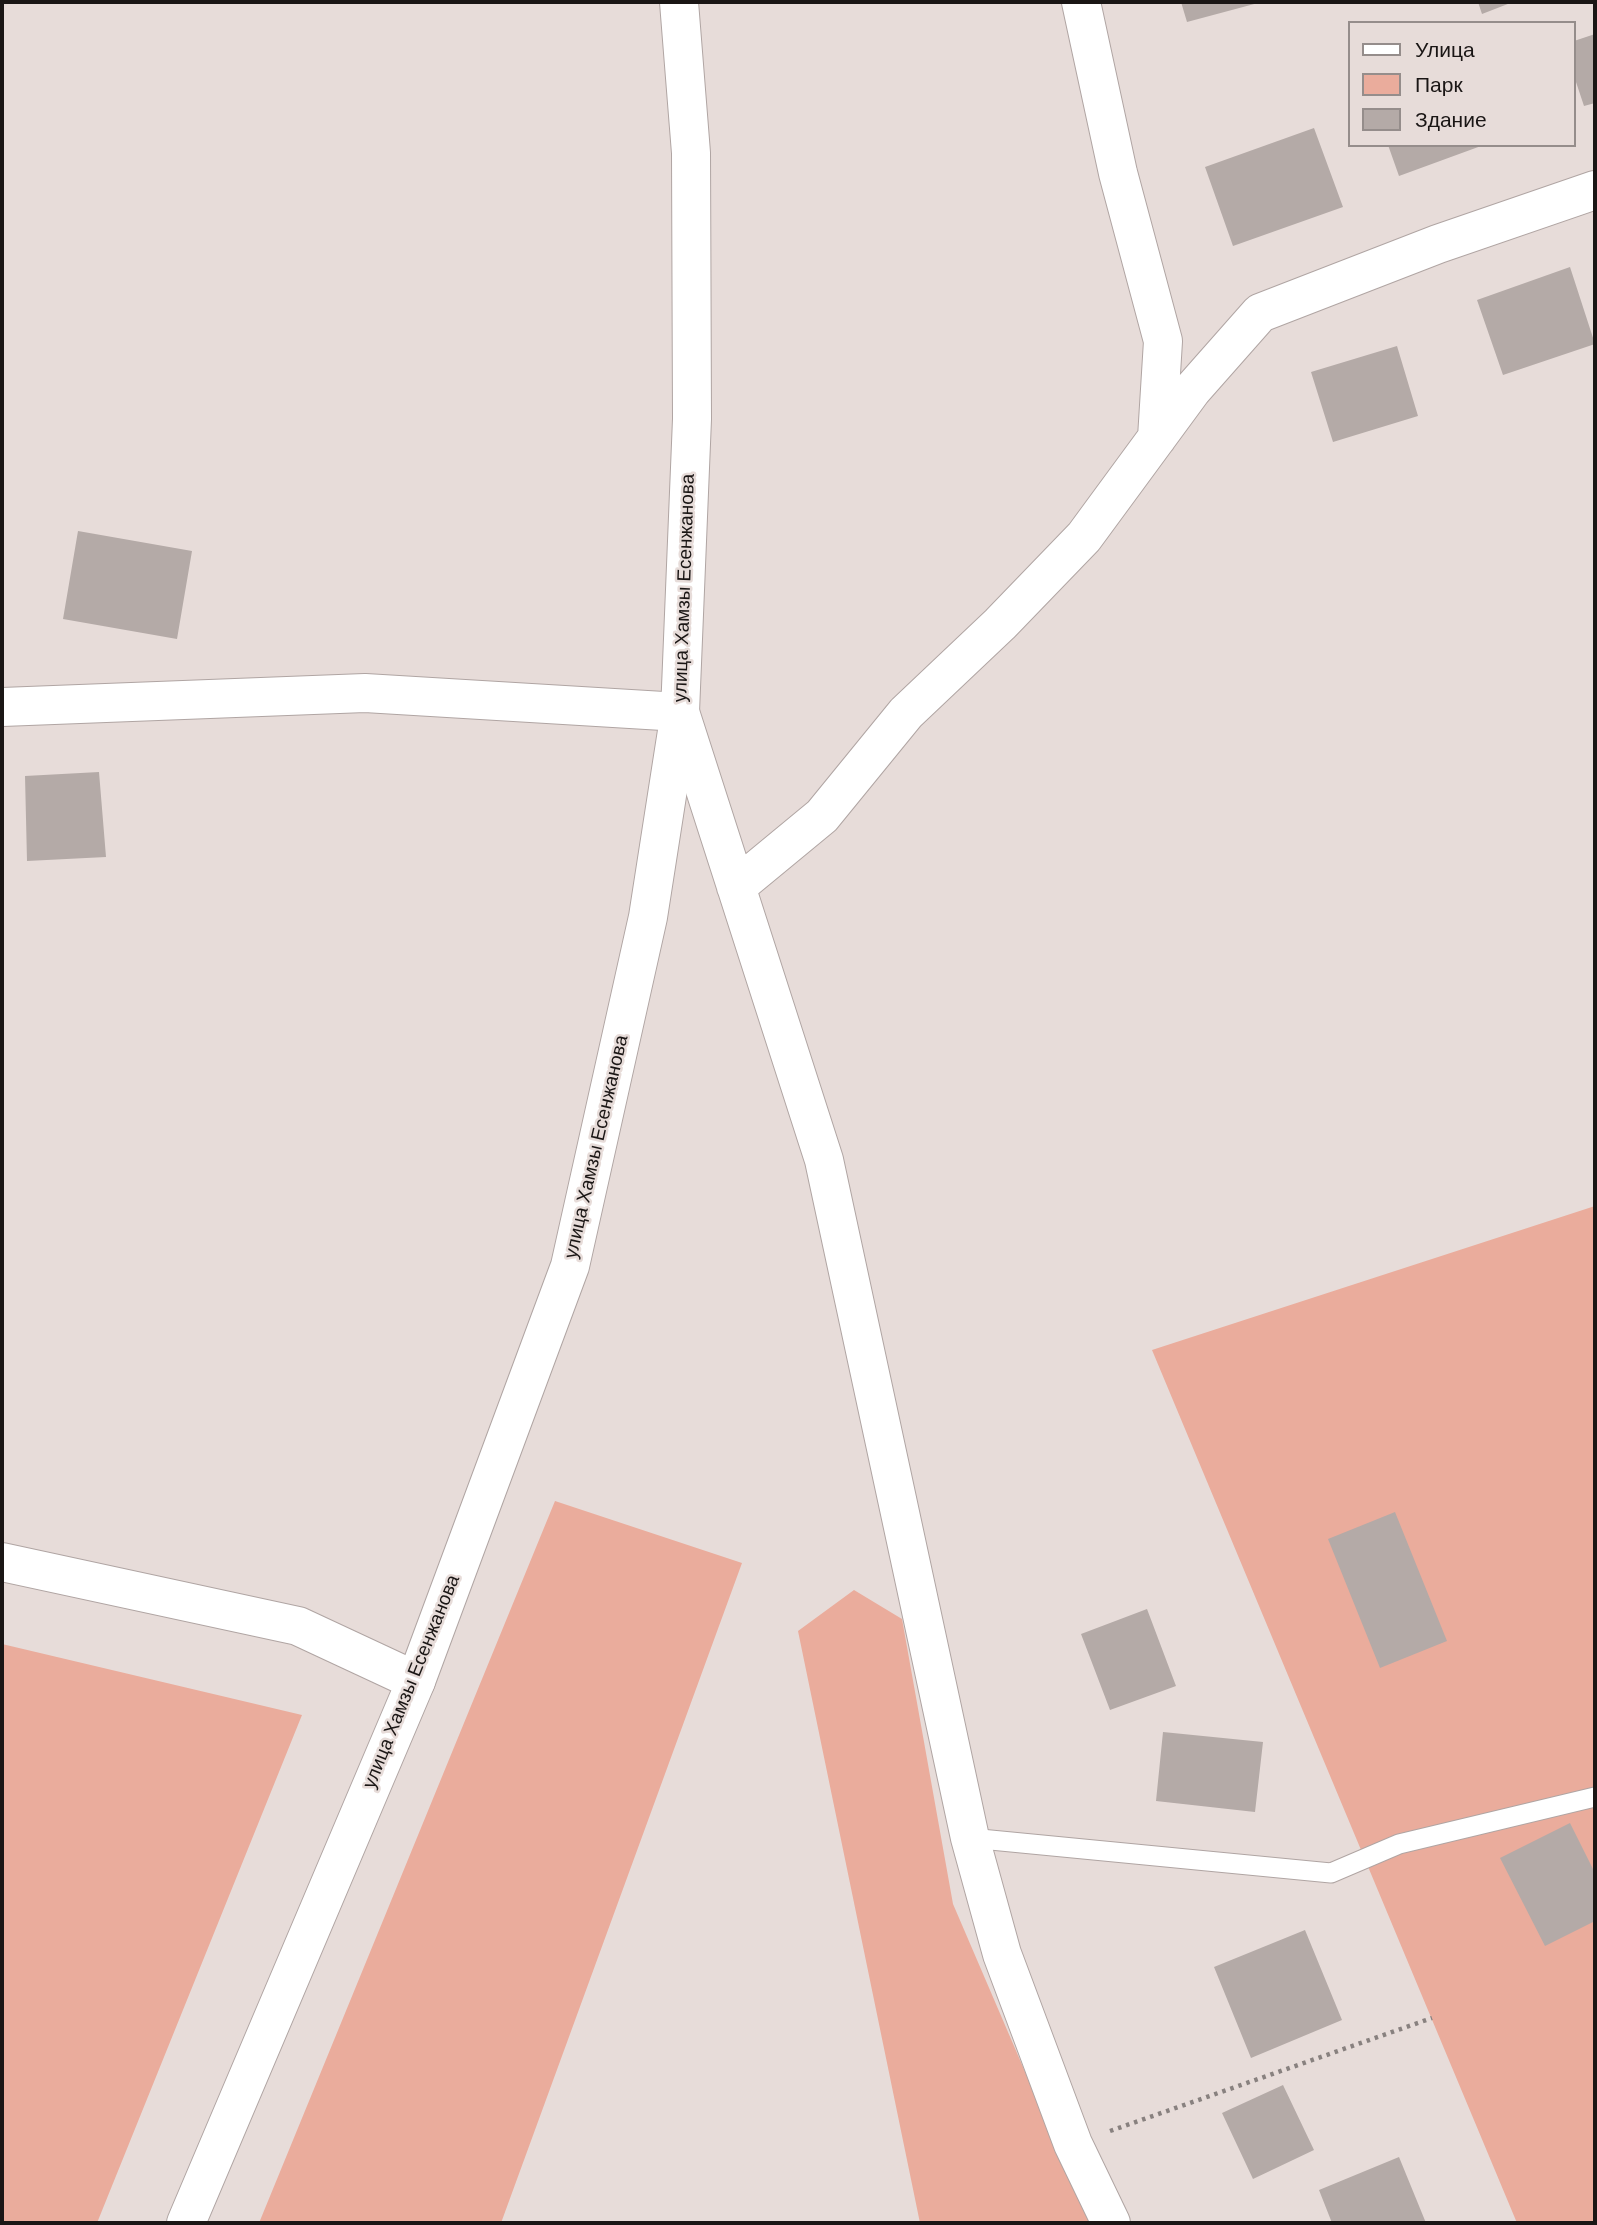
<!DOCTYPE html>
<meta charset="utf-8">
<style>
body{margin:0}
#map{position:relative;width:1597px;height:2225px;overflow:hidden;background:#e7dcd9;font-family:"DM Sans",sans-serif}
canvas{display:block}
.frame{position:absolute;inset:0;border:4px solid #1a1615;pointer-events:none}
.legend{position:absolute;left:1348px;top:21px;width:228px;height:126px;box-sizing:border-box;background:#e7dcd9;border:2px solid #958d8b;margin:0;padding:9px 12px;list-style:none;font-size:21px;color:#1a1615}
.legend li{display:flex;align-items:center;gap:14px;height:35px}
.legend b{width:35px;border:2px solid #958d8b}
</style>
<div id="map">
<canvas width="1597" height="2225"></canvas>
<div class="frame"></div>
<ul class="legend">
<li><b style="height:9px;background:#fff"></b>Улица</li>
<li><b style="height:19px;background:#eaac9c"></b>Парк</li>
<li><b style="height:19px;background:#b4aaa7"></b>Здание</li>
</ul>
</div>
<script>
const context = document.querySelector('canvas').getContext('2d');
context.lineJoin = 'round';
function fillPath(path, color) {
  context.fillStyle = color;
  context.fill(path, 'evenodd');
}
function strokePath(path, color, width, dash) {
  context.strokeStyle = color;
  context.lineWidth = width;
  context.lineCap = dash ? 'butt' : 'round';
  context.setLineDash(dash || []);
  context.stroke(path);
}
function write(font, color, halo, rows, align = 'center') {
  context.font = font + ' "DM Sans",sans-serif';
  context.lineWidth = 5;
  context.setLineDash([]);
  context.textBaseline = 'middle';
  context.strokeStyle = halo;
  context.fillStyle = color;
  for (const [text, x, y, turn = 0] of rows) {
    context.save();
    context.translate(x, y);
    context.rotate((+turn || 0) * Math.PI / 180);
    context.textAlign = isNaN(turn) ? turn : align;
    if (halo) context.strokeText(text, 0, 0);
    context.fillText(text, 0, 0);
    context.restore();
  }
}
const green = new Path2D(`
 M1595,1206V2223H1517L1152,1350Z
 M555,1501L742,1563L501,2223H259Z
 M854,1590L902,1619L953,1904L1090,2223H920L798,1631Z
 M2,1644L302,1715L97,2223H2Z`);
const building = new Path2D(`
 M1181,2H1258V3L1187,22Z
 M1478,2H1513L1482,14Z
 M1595,34V103L1584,106L1574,76V41Z
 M1314,128L1343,207L1233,246L1205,167Z
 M1388,145H1481V146L1399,176Z
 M1570,267L1595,344L1503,375L1477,300Z
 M1397,346L1418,416L1333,442L1311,372Z
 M78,531L192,551L177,639L63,619Z
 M99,772L106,857L27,861L25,776Z
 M1395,1512L1447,1641L1380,1668L1328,1539Z
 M1147,1609L1176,1686L1110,1710L1081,1634Z
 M1163,1732L1263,1742L1255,1812L1156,1801Z
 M1570,1823L1595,1873V1921L1545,1946L1500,1858Z
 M1305,1930L1342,2020L1251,2058L1214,1967Z
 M1283,2085L1314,2150L1253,2179L1222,2113Z
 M1399,2157L1426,2223H1332L1319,2190Z`);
const path = new Path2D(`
 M1110,2131L1432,2018`);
const lane = new Path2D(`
 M970,1838L1331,1873L1399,1844L1595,1797`);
const street = new Path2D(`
 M1081,2L1118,173L1163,341L1157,438
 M2,707L365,693L680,712L824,1160L970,1838L1002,1954L1073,2144L1111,2223
 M736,887L822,816L906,713L1000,624L1084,537L1192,390L1260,313L1438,244L1595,190
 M2,1562L298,1626L416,1681L186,2223`);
const secondary = new Path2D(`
 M416,1681L570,1266L648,917L680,712L692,419L691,153L679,2`);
const streetNames = [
 ["улица Хамзы Есенжанова",685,588,-88],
 ["улица Хамзы Есенжанова",597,1147,-77],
 ["улица Хамзы Есенжанова",412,1682,-68]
];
fillPath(green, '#eaac9c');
fillPath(building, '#b4aaa7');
strokePath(lane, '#b0a5a3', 21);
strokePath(street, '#b0a5a3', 40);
strokePath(secondary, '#b0a5a3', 40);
strokePath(path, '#88817f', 4.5, [3.5, 5]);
strokePath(lane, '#fff', 19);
strokePath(street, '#fff', 38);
strokePath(secondary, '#fff', 38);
write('19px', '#1a1615', '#e7dcd9', streetNames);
</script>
